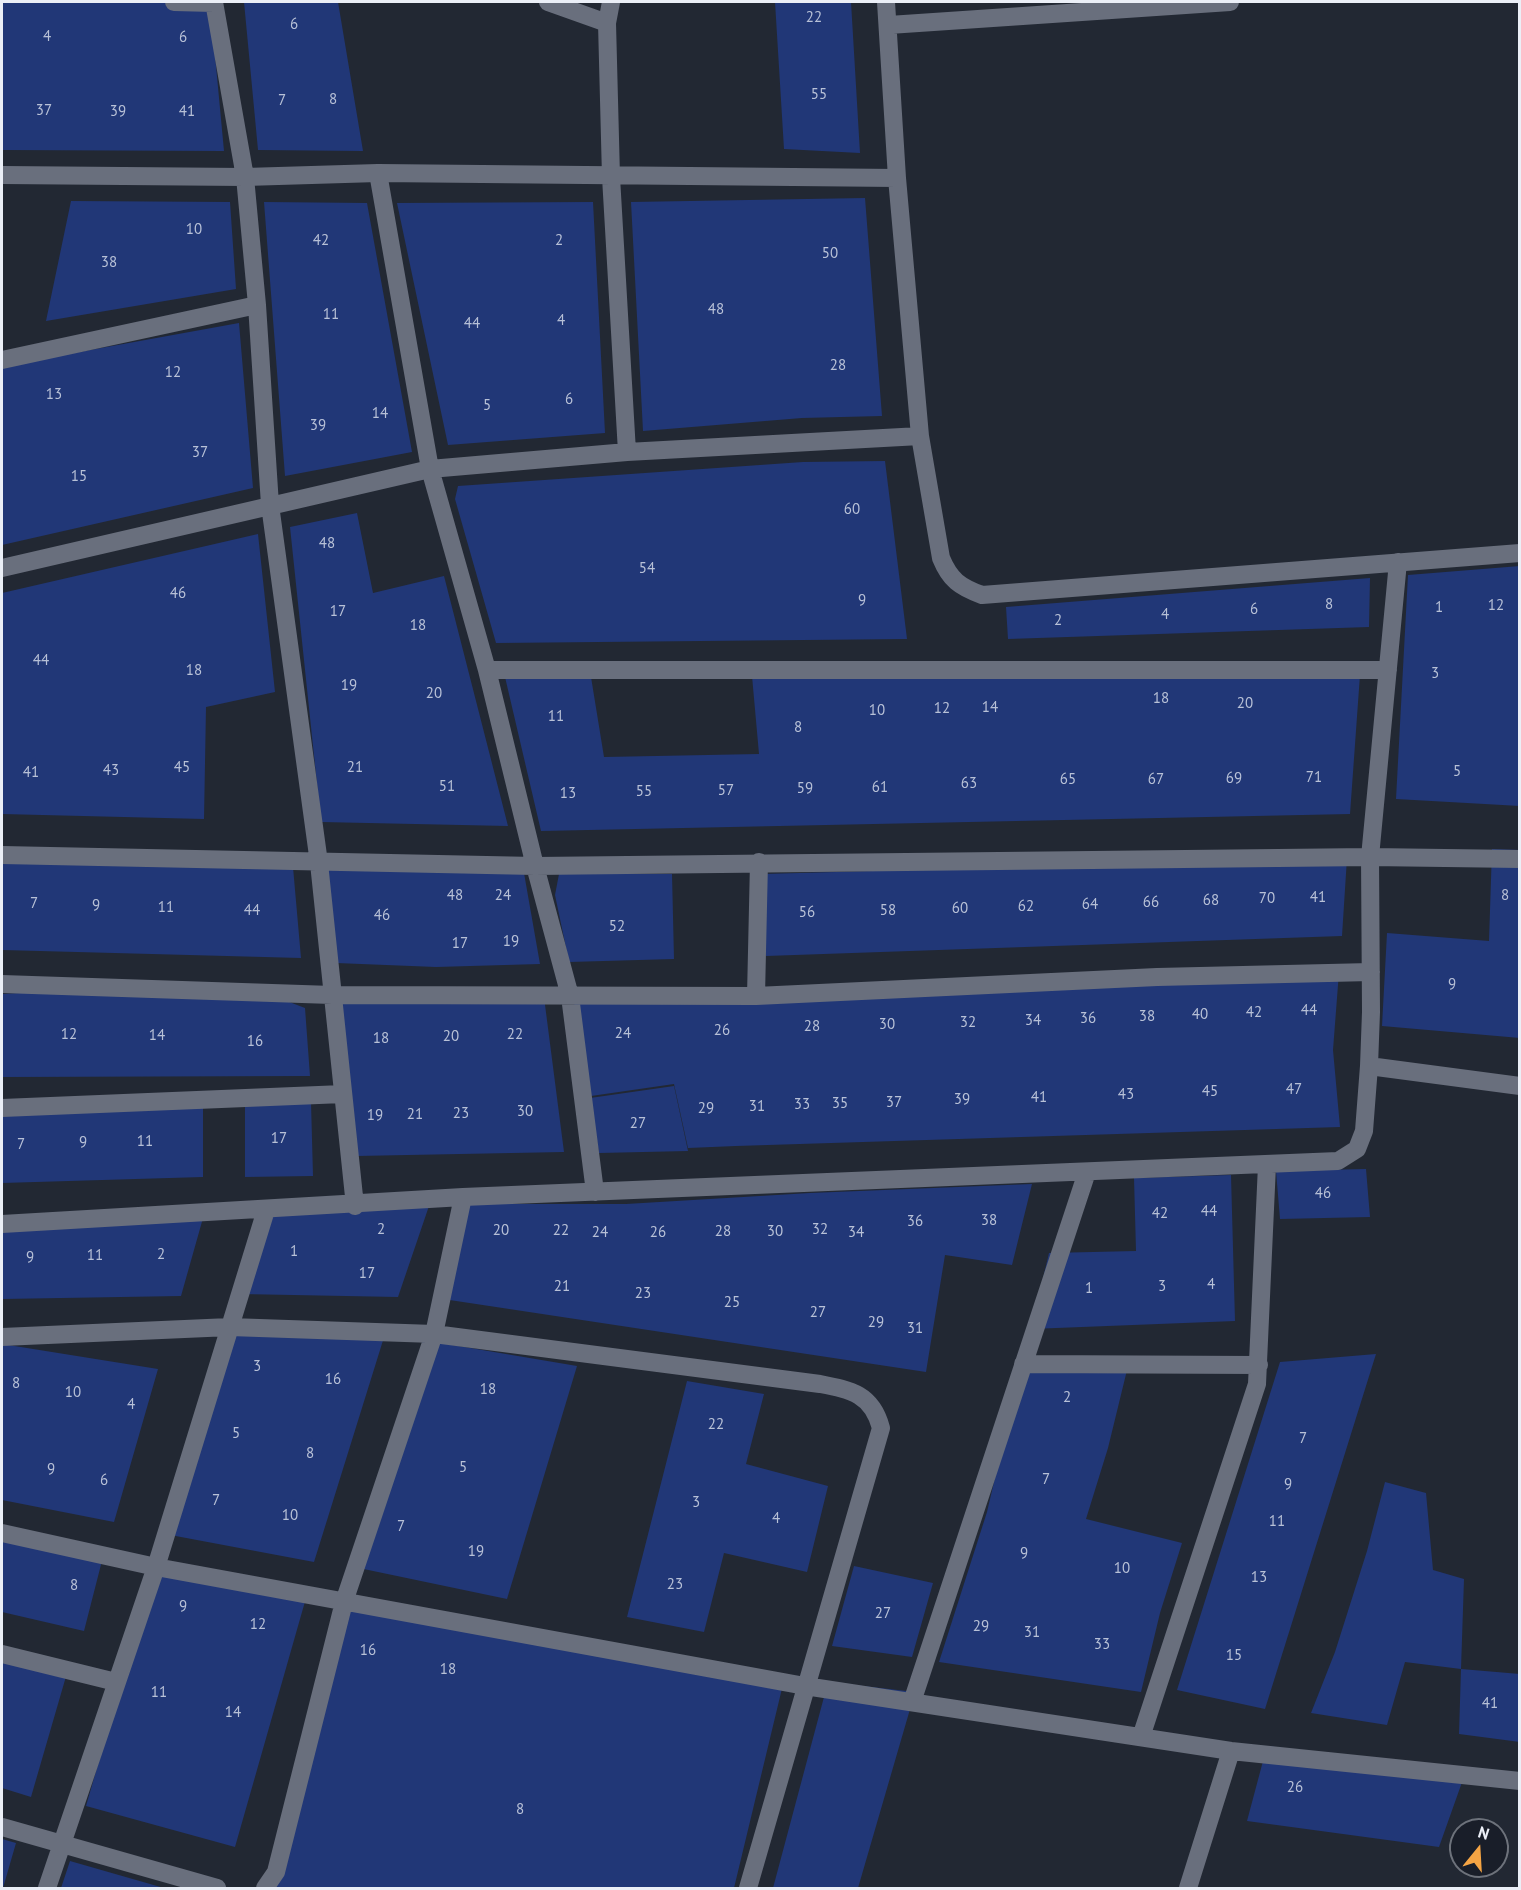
<!DOCTYPE html>
<style>
body{margin:0}
#map{position:relative;width:1521px;height:1890px;overflow:hidden;background:#222833;font-family:"PT Sans",sans-serif}
canvas{display:block}
.frame{position:absolute;inset:0;border:3px solid #ebeff7;pointer-events:none}
.north{position:absolute;left:1449px;top:1818px;width:60px;height:60px;box-sizing:border-box;background:#191e29;border:2px solid #6d727b;border-radius:50%;rotate:18deg;font-size:16px;font-weight:700;line-height:24px;text-align:center;color:#ebeff7}
.north::after{content:'';display:block;margin:auto;width:21px;height:27px;background:#f4a444;clip-path:polygon(50% 0,100% 100%,50% 72%,0 100%)}
</style>
<div id="map">
<canvas width="1521" height="1890"></canvas>
<div class="frame"></div>
<div class="north">N</div>
</div>
<script>
const context = document.querySelector('canvas').getContext('2d');
context.lineJoin = 'round';
function fillPath(path, color) {
  context.fillStyle = color;
  context.fill(path, 'evenodd');
}
function strokePath(path, color, width, dash) {
  context.strokeStyle = color;
  context.lineWidth = width;
  context.lineCap = dash ? 'butt' : 'round';
  context.setLineDash(dash || []);
  context.stroke(path);
}
function write(font, color, halo, rows, align = 'center') {
  context.font = font + ' "PT Sans",sans-serif';
  context.lineWidth = 4.5;
  context.setLineDash([]);
  context.textBaseline = 'middle';
  context.strokeStyle = halo;
  context.fillStyle = color;
  for (const [text, x, y, turn = 0] of rows) {
    context.save();
    context.translate(x, y);
    context.rotate((+turn || 0) * Math.PI / 180);
    context.textAlign = isNaN(turn) ? turn : align;
    if (halo) context.strokeText(text, 0, 0);
    context.fillText(text, 0, 0);
    context.restore();
  }
}
const building = new Path2D(`
 M2,2H210L224,151L2,150Z
 M244,2H338L363,151L258,150Z
 M775,2H851L860,153L784,149Z
 M865,198L882,416L802,418L643,431L631,202Z
 M71,201L230,202L236,289L46,321Z
 M264,202L367,203L412,452L285,476Z
 M593,202L605,433L448,445L397,203Z
 M239,323L253,488L2,545V366Z
 M885,461L907,639L496,643L455,499L458,486L803,462Z
 M357,513L373,593L444,576L508,826L321,822L290,527Z
 M258,534L275,692L206,707L204,819L2,814V593Z
 M1520,566V806L1396,799L1408,575Z
 M1370,578L1369,627L1008,639L1006,607Z
 M1361,661L1350,814L541,831L505,677H591L604,757L759,754L752,676Z
 M1492,849L1520,850V1038L1382,1026L1387,933L1489,941Z
 M2,856L293,867L301,958L2,950Z
 M1347,858L1342,936L766,956L763,874Z
 M327,865L524,873L540,964L436,967L336,963Z
 M559,874H672L674,959L569,962L555,895Z
 M1339,972L1333,1050L1340,1127L736,1146L688,1148L674,1084L591,1096L573,997Z
 M59,991L284,1000L305,1008L310,1076L2,1077V994Z
 M544,997L564,1152L356,1156L338,1004Z
 M674,1086L688,1151L599,1153L590,1098Z
 M311,1102L313,1176L245,1177V1103Z
 M203,1104V1177L2,1183V1109Z
 M1366,1169L1370,1217L1280,1219L1276,1171Z
 M1231,1175L1235,1321L1031,1329L1049,1253L1136,1251L1134,1178Z
 M1032,1184L1012,1265L945,1255L926,1372L443,1299L470,1204H626L810,1193Z
 M429,1206L398,1297L240,1294L266,1209Z
 M205,1211L181,1296L2,1299V1218Z
 M227,1333L385,1334L314,1562L165,1534Z
 M423,1340L577,1366L507,1599L354,1567Z
 M2,1344L158,1369L114,1522L2,1500Z
 M1376,1354L1265,1709L1177,1690L1280,1362Z
 M1021,1366H1128L1108,1448L1086,1519L1182,1543L1160,1613L1141,1692L939,1662L987,1512Z
 M687,1381L764,1394L746,1464L828,1486L807,1572L724,1553L704,1632L627,1617Z
 M1385,1482L1426,1493L1433,1570L1464,1579L1461,1669L1520,1674V1742L1459,1734L1461,1669L1405,1662L1387,1725L1311,1713L1335,1652L1367,1551Z
 M2,1530L105,1549L84,1631L2,1612Z
 M157,1559L308,1591L235,1847L86,1806Z
 M854,1566L933,1583L912,1657L832,1646Z
 M339,1598L785,1676L734,1888H267Z
 M2,1653L67,1673L31,1797L2,1788Z
 M828,1682L915,1692L858,1888H773Z
 M1267,1746L1466,1771L1439,1847L1247,1821Z
 M2,1839L16,1843L3,1888H2Z
 M70,1861L164,1888H61Z`);
const minor = new Path2D(`
 M174,2L214,3
 M214,2L245,177L257,305L270,505L319,863L355,1206
 M548,2L607,23
 M611,2L607,23L611,177L627,452L920,436
 M886,2L897,178L920,436L941,558C950,580 960,587 982,595L1520,553
 M889,25L1230,2
 M378,173L430,469L487,670L535,866L570,996L595,1192
 M2,175L245,177L378,173L897,178
 M2,360L257,305
 M1398,562L1370,857L1371,1012L1369,1066L1520,1086
 M2,568L430,469L627,452
 M487,670H1388
 M2,855L535,866L1370,857L1520,859
 M2,984L332,995L756,996L1157,977L1371,972
 M756,996L759,862
 M2,1108L343,1094
 M2,1224L463,1197L1338,1161L1357,1149L1364,1131L1369,1066
 M2,1337L230,1327L434,1334L820,1384C851,1390 872,1394 881,1428L748,1888
 M1023,1364L1259,1365
 M2,1533L156,1567L805,1686L1231,1751L1520,1781
 M2,1654L116,1682
 M912,1702L1087,1172
 M1141,1737L1257,1384L1267,1165
 M2,1827L217,1888
 M47,1888L156,1567L266,1210
 M265,1888L276,1872L344,1602L434,1334L463,1197
 M1188,1888L1231,1751`);
const numberNames = [
 ["22",814,18],
 ["6",294,25],
 ["4",47,37],
 ["6",183,38],
 ["55",819,95],
 ["8",333,100],
 ["7",282,101],
 ["37",44,111],
 ["39",118,112],
 ["41",187,112],
 ["10",194,230],
 ["42",321,241],
 ["2",559,241],
 ["50",830,254],
 ["38",109,263],
 ["48",716,310],
 ["11",331,315],
 ["4",561,321],
 ["44",472,324],
 ["28",838,366],
 ["12",173,373],
 ["13",54,395],
 ["6",569,400],
 ["5",487,406],
 ["14",380,414],
 ["39",318,426],
 ["37",200,453],
 ["15",79,477],
 ["60",852,510],
 ["48",327,544],
 ["54",647,569],
 ["46",178,594],
 ["9",862,601],
 ["8",1329,605],
 ["12",1496,606],
 ["1",1439,608],
 ["6",1254,610],
 ["17",338,612],
 ["4",1165,615],
 ["2",1058,621],
 ["18",418,626],
 ["44",41,661],
 ["18",194,671],
 ["3",1435,674],
 ["19",349,686],
 ["20",434,694],
 ["18",1161,699],
 ["20",1245,704],
 ["14",990,708],
 ["12",942,709],
 ["10",877,711],
 ["11",556,717],
 ["8",798,728],
 ["45",182,768],
 ["21",355,768],
 ["43",111,771],
 ["5",1457,772],
 ["41",31,773],
 ["71",1314,778],
 ["69",1234,779],
 ["65",1068,780],
 ["67",1156,780],
 ["63",969,784],
 ["51",447,787],
 ["61",880,788],
 ["59",805,789],
 ["57",726,791],
 ["55",644,792],
 ["13",568,794],
 ["48",455,896],
 ["24",503,896],
 ["8",1505,896],
 ["41",1318,898],
 ["70",1267,899],
 ["68",1211,901],
 ["66",1151,903],
 ["7",34,904],
 ["64",1090,905],
 ["9",96,906],
 ["62",1026,907],
 ["11",166,908],
 ["60",960,909],
 ["44",252,911],
 ["58",888,911],
 ["56",807,913],
 ["46",382,916],
 ["52",617,927],
 ["19",511,942],
 ["17",460,944],
 ["9",1452,985],
 ["44",1309,1011],
 ["42",1254,1013],
 ["40",1200,1015],
 ["38",1147,1017],
 ["36",1088,1019],
 ["34",1033,1021],
 ["32",968,1023],
 ["30",887,1025],
 ["28",812,1027],
 ["26",722,1031],
 ["24",623,1034],
 ["12",69,1035],
 ["22",515,1035],
 ["14",157,1036],
 ["20",451,1037],
 ["18",381,1039],
 ["16",255,1042],
 ["47",1294,1090],
 ["45",1210,1092],
 ["43",1126,1095],
 ["41",1039,1098],
 ["39",962,1100],
 ["37",894,1103],
 ["35",840,1104],
 ["33",802,1105],
 ["31",757,1107],
 ["29",706,1109],
 ["30",525,1112],
 ["23",461,1114],
 ["21",415,1115],
 ["19",375,1116],
 ["27",638,1124],
 ["17",279,1139],
 ["11",145,1142],
 ["9",83,1143],
 ["7",21,1145],
 ["46",1323,1194],
 ["44",1209,1212],
 ["42",1160,1214],
 ["38",989,1221],
 ["36",915,1222],
 ["2",381,1230],
 ["32",820,1230],
 ["20",501,1231],
 ["22",561,1231],
 ["28",723,1232],
 ["30",775,1232],
 ["24",600,1233],
 ["26",658,1233],
 ["34",856,1233],
 ["1",294,1252],
 ["2",161,1255],
 ["11",95,1256],
 ["9",30,1258],
 ["17",367,1274],
 ["4",1211,1285],
 ["21",562,1287],
 ["3",1162,1287],
 ["1",1089,1289],
 ["23",643,1294],
 ["25",732,1303],
 ["27",818,1313],
 ["29",876,1323],
 ["31",915,1329],
 ["3",257,1367],
 ["16",333,1380],
 ["8",16,1384],
 ["18",488,1390],
 ["10",73,1393],
 ["2",1067,1398],
 ["4",131,1405],
 ["22",716,1425],
 ["5",236,1434],
 ["7",1303,1439],
 ["8",310,1454],
 ["5",463,1468],
 ["9",51,1470],
 ["7",1046,1480],
 ["6",104,1481],
 ["9",1288,1485],
 ["7",216,1501],
 ["3",696,1503],
 ["10",290,1516],
 ["4",776,1519],
 ["11",1277,1522],
 ["7",401,1527],
 ["19",476,1552],
 ["9",1024,1554],
 ["10",1122,1569],
 ["13",1259,1578],
 ["23",675,1585],
 ["8",74,1586],
 ["9",183,1607],
 ["27",883,1614],
 ["12",258,1625],
 ["29",981,1627],
 ["31",1032,1633],
 ["33",1102,1645],
 ["16",368,1651],
 ["15",1234,1656],
 ["18",448,1670],
 ["11",159,1693],
 ["41",1490,1704],
 ["14",233,1713],
 ["26",1295,1788],
 ["8",520,1810]
];
fillPath(building, '#213777');
strokePath(minor, '#696f7d', 18);
write('15px', '#b8c1d7', null, numberNames);
</script>
